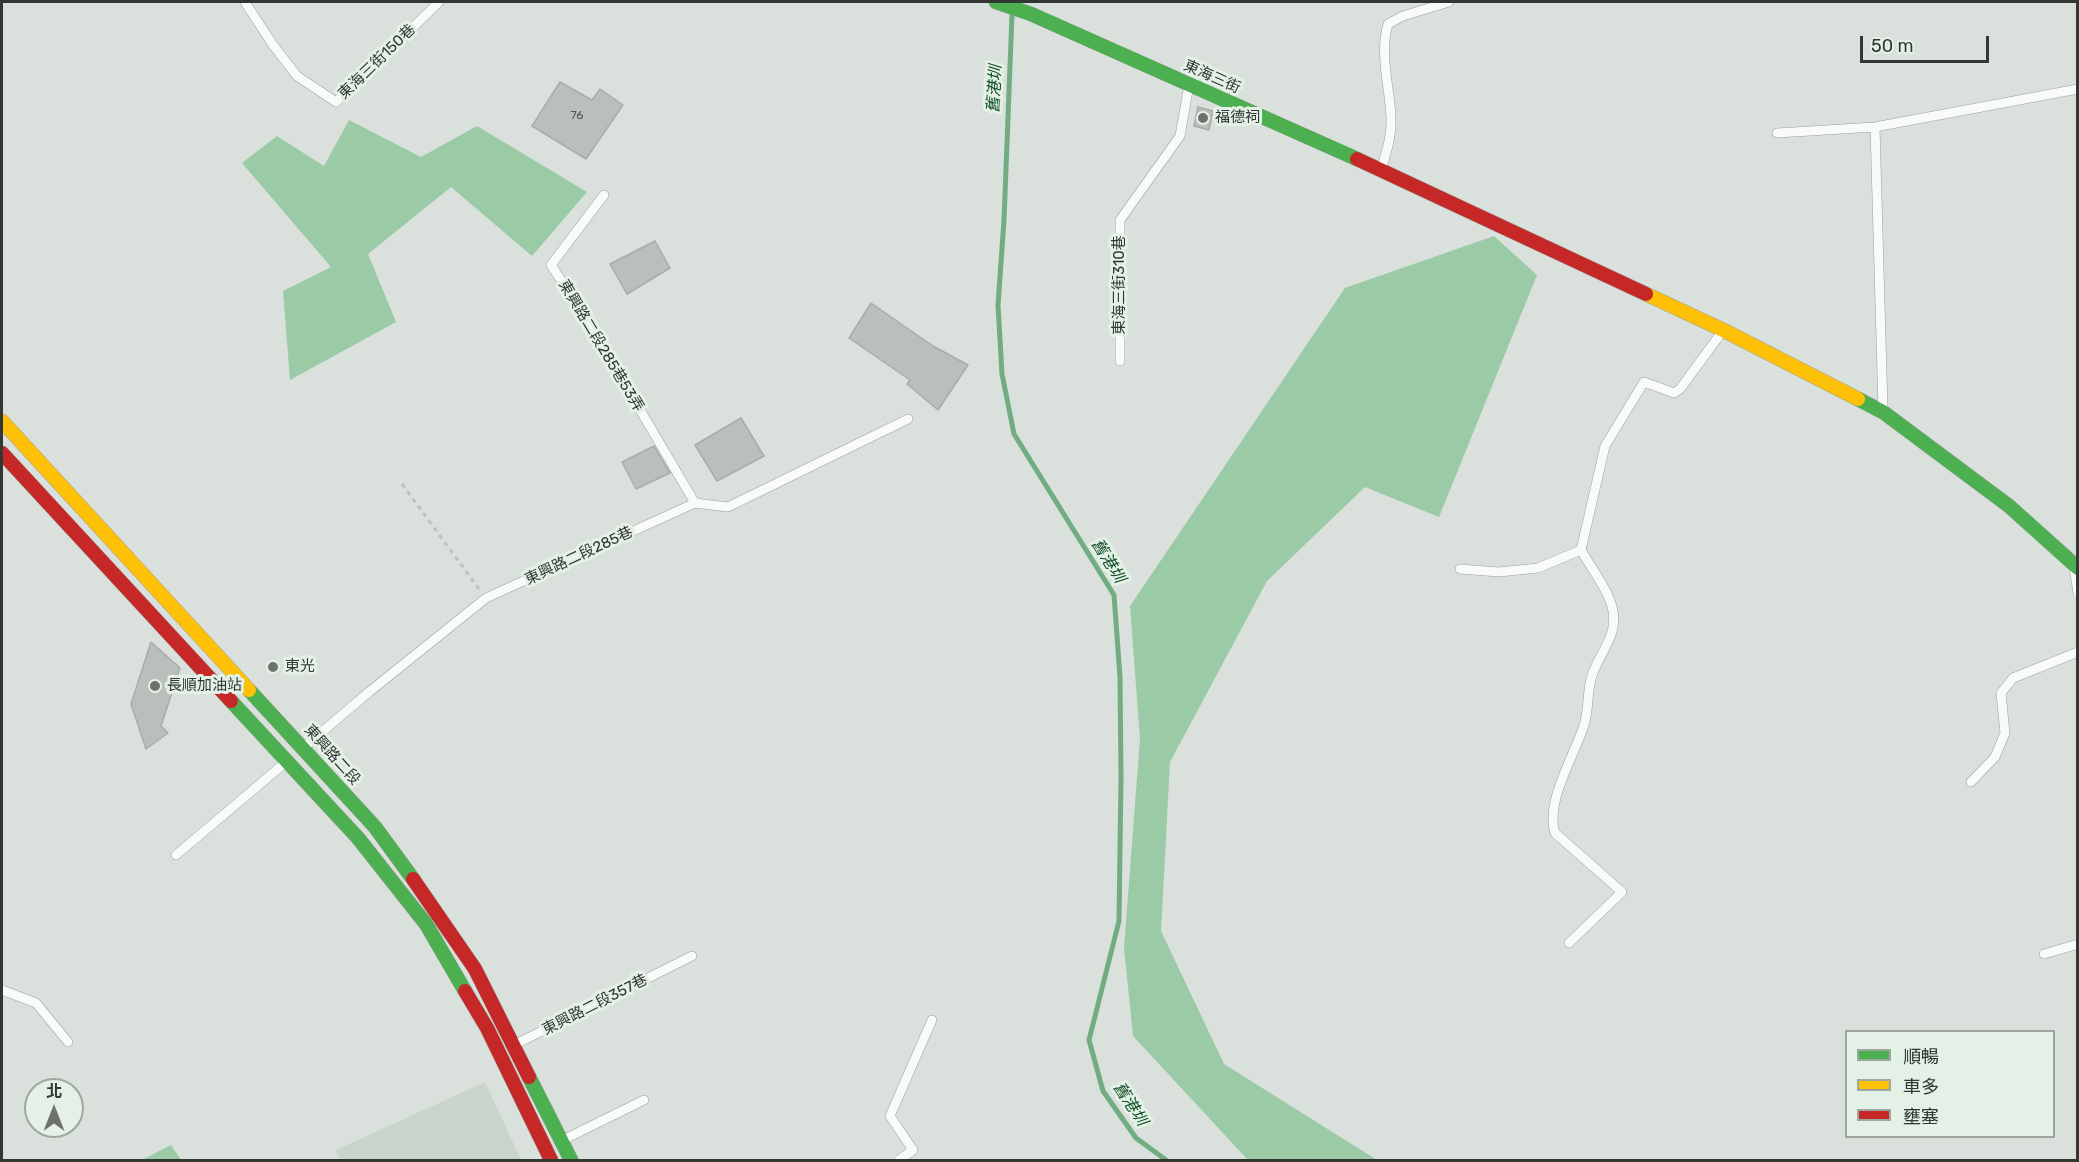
<!DOCTYPE html>
<meta charset="utf-8">
<style>
body{margin:0}
#map{position:relative;width:2079px;height:1162px;overflow:hidden;background:#dae0db;font-family:Rubik,"Noto Sans TC",sans-serif}
canvas{display:block}
.frame{position:absolute;inset:0;border:3px solid #323733;pointer-events:none}
.legend{position:absolute;left:1845px;top:1030px;width:210px;height:108px;box-sizing:border-box;background:#e3f1e6;border:2px solid #9ca79e;margin:0;padding:8px 10px;list-style:none;font-size:18px;color:#323733}
.legend li{display:flex;align-items:center;gap:12px;height:30px}
.legend b{width:30px;border:2px solid #9ca79e}
.north{position:absolute;left:24px;top:1078px;width:60px;height:60px;box-sizing:border-box;background:#e3f1e6;border:2px solid #9ca79e;border-radius:50%;rotate:0deg;font-size:16px;font-weight:700;line-height:24px;text-align:center;color:#323733}
.north::after{content:'';display:block;margin:auto;width:21px;height:27px;background:#6d726e;clip-path:polygon(50% 0,100% 100%,50% 72%,0 100%)}
.scale{position:absolute;left:1860px;top:36px;width:129px;height:27px;box-sizing:border-box;border:3px solid #323733;border-top:0;padding-left:8px;font-size:18px;line-height:21px;white-space:nowrap;color:#323733;-webkit-text-stroke:4px #e3f1e6;paint-order:stroke}
</style>
<div id="map">
<canvas width="2079" height="1162"></canvas>
<div class="frame"></div>
<ul class="legend">
<li><b style="height:8px;background:#4caf50"></b>順暢</li>
<li><b style="height:8px;background:#ffc107"></b>車多</li>
<li><b style="height:8px;background:#c62828"></b>壅塞</li>
</ul>
<div class="north">北</div>
<div class="scale">50 m</div>
</div>
<script>
const context = document.querySelector('canvas').getContext('2d');
context.lineJoin = 'round';
function fillPath(path, color) {
  context.fillStyle = color;
  context.fill(path, 'evenodd');
}
function strokePath(path, color, width, dash) {
  context.strokeStyle = color;
  context.lineWidth = width;
  context.lineCap = dash ? 'butt' : 'round';
  context.setLineDash(dash || []);
  context.stroke(path);
}
function write(font, color, halo, rows, align = 'center') {
  context.font = font + ' Rubik,"Noto Sans TC",sans-serif';
  context.lineWidth = 6;
  context.setLineDash([]);
  context.textBaseline = 'middle';
  context.strokeStyle = halo;
  context.fillStyle = color;
  for (const [text, x, y, turn = 0] of rows) {
    context.save();
    context.translate(x, y);
    context.rotate((+turn || 0) * Math.PI / 180);
    context.textAlign = isNaN(turn) ? turn : align;
    if (halo) context.strokeText(text, 0, 0);
    context.fillText(text, 0, 0);
    context.restore();
  }
}
const built = new Path2D(`
 M485,1082L521,1160H340L336,1150Z`);
const forest = new Path2D(`
 M349,120L421,157L477,126L587,192L532,256L451,187L368,254L396,322L290,380L283,291L331,267L242,163L277,136L324,166Z
 M1494,236L1537,275L1439,517L1365,487L1267,581L1170,762L1161,931L1224,1064L1377,1160H1248L1133,1036L1124,948L1140,739L1130,606L1345,288Z
 M171,1145L181,1160H142Z`);
const stream = new Path2D(`
 M1012,15L1004,220L998,305L1002,374L1014,434L1114,595L1120,677L1121,778L1119,921L1089,1040L1103,1091L1136,1138L1166,1160`);
const building = new Path2D(`
 M560,82L592,100L600,89L623,105L586,159L532,126Z
 M1198,107L1213,111L1209,130L1194,126Z
 M655,241L670,268L627,294L610,264Z
 M871,303L933,346L968,365L938,410L907,384L910,380L849,338Z
 M741,418L764,456L717,481L695,445Z
 M654,446L670,473L636,489L622,462Z
 M151,642L180,668L161,726L168,733L146,749L131,704Z`);
const path = new Path2D(`
 M402,484L479,589`);
const lane = new Path2D(`
 M245,2L273,45L297,76L336,102L439,2
 M1875,127L1883,409
 M1777,133L1875,127L2078,89
 M1381,170C1386,153 1392,136 1391,118C1390,87 1379,55 1388,24L1403,16L1449,2
 M604,195L551,265L587,320L695,503
 M1120,361V220L1180,136L1189,85
 M2074,567L2078,593
 M1460,569L1499,572L1538,568L1581,550
 M303,748L369,692L486,598L695,503L728,507L908,419
 M1971,782L1995,757L2005,733L2001,693L2013,678L2078,652
 M176,855L286,762
 M1569,943L1622,892L1555,833C1545,801 1575,755 1584,725C1589,710 1587,694 1591,679C1597,655 1618,638 1613,611C1610,592 1591,568 1581,550L1605,446L1644,382L1674,393L1680,389L1722,332
 M2044,954L2078,944
 M2,990L36,1003L68,1042
 M514,1045L692,956
 M563,1140L644,1100
 M899,1160L913,1150L890,1116L932,1020`);
const fast = new Path2D(`
 M996,2L1031,14L1357,159
 M1858,399L1883,412L2009,506L2078,568
 M249,690L375,827L413,879
 M231,701L358,838L426,924L465,991
 M529,1077L571,1160`);
const slow = new Path2D(`
 M1646,294L1723,330L1858,399
 M2,421L249,690`);
const jam = new Path2D(`
 M1357,159L1646,294
 M2,453L231,701
 M413,879L475,969L529,1077
 M465,991L487,1028L551,1160`);
const markers = [
 [1203,118,6,"#6d726e"],
 [273,667,6,"#6d726e"],
 [155,686,6,"#6d726e"]
];
const numberNames = [
 ["76",577,116]
];
const streetNames = [
 ["東海三街150巷",377,62,-44],
 ["東海三街",1212,77,24],
 ["東海三街310巷",1120,285,-90],
 ["東興路二段285巷53弄",601,346,59],
 ["東興路二段285巷",579,556,-25],
 ["東興路二段",332,755,48],
 ["東興路二段357巷",595,1005,-27]
];
const poiNames = [
 ["福德祠",1215,118],
 ["東光",285,667],
 ["長順加油站",167,686]
];
const waterNames = [
 ["舊港圳",995,89,-87],
 ["舊港圳",1108,561,58],
 ["舊港圳",1130,1104,57]
];
fillPath(built, '#c8d5ca');
fillPath(forest, '#9bcaa6');
strokePath(stream, '#72ac82', 5);
fillPath(building, '#babfbb');
strokePath(building, '#a7ada8', 1.5);
strokePath(lane, '#9ba09c', 10);
strokePath(fast, '#9ba09c', 15);
strokePath(slow, '#9ba09c', 15);
strokePath(jam, '#9ba09c', 15);
strokePath(path, '#bdc0bd', 3, [4.5, 4.5]);
strokePath(lane, '#f9fafa', 9);
strokePath(fast, '#4caf50', 14);
strokePath(slow, '#ffc107', 14);
strokePath(jam, '#c62828', 14);
for (const [x, y, r, color] of markers) {
  const dot = new Path2D();
  dot.arc(x, y, r, 0, 2 * Math.PI);
  context.fillStyle = color;
  context.fill(dot);
  strokePath(dot, '#e3f1e6', 2);
}
write('12px', '#545955', null, numberNames);
write('15px', '#323733', '#e3f1e6', streetNames);
write('15px', '#323733', '#e3f1e6', poiNames, 'left');
write('italic 16px', '#114d26', '#e3f1e6', waterNames);
</script>
